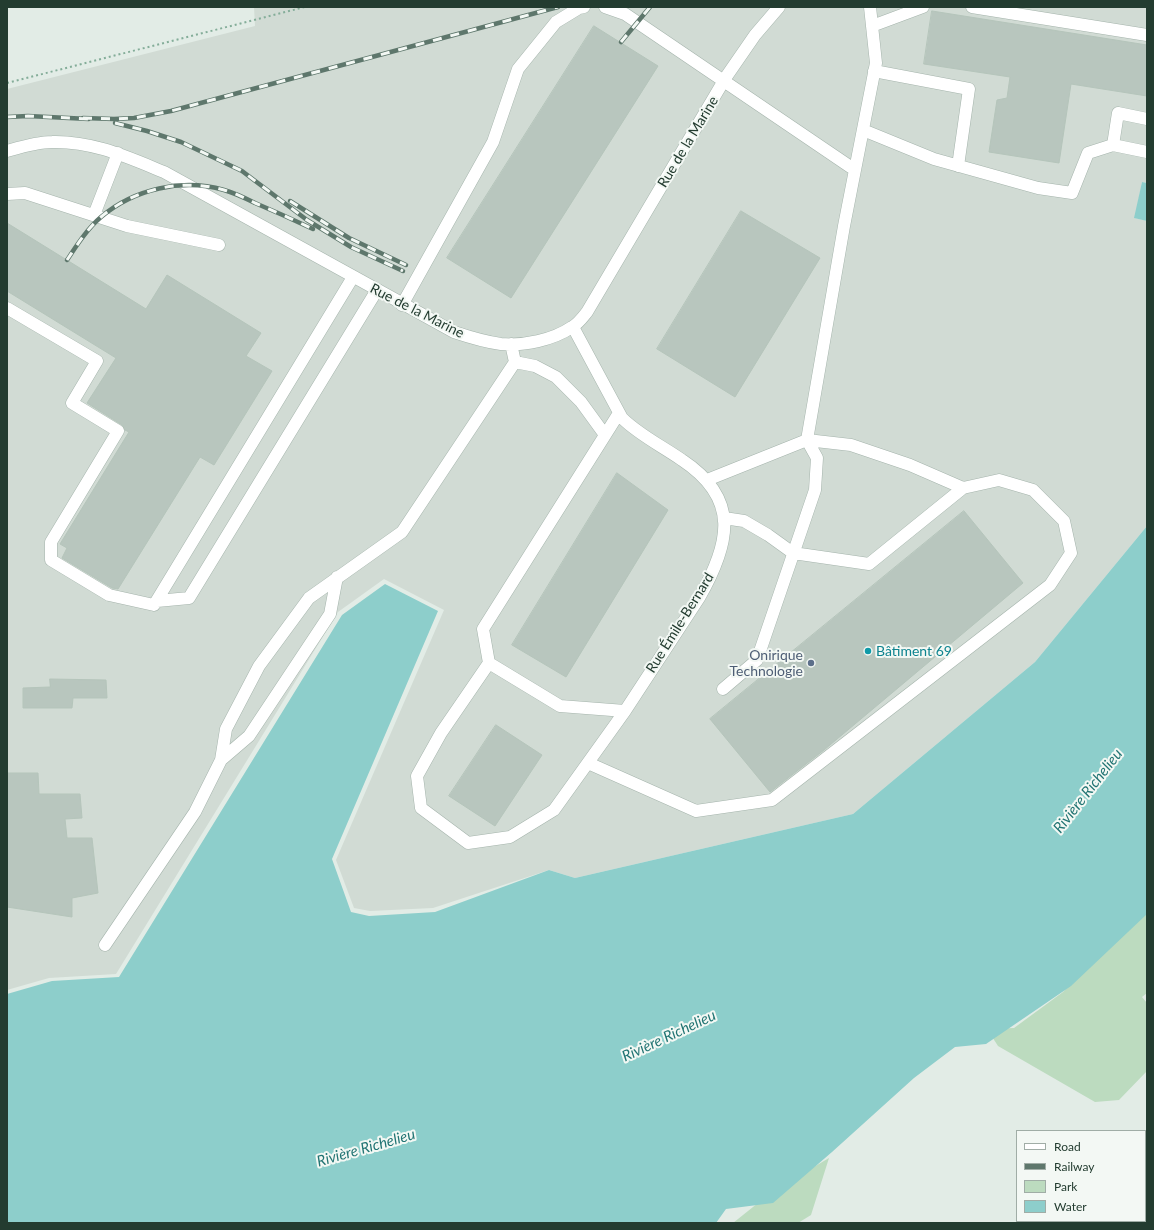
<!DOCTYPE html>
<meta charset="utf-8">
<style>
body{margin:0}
#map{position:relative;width:1154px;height:1230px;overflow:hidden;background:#e2ece6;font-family:Lato,sans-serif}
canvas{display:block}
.frame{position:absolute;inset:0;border:8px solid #233c30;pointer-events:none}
.legend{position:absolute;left:1016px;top:1130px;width:130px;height:92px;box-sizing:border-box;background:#f3f8f4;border:1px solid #a0ada6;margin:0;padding:5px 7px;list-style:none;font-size:12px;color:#233c30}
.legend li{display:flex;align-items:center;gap:8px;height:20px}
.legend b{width:20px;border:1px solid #a0ada6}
</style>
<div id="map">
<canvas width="1154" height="1230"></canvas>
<div class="frame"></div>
<ul class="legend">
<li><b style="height:5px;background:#fff"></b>Road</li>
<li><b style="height:5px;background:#5e776c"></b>Railway</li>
<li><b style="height:11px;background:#bcdbbf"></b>Park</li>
<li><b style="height:11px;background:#8dcecb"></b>Water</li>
</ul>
</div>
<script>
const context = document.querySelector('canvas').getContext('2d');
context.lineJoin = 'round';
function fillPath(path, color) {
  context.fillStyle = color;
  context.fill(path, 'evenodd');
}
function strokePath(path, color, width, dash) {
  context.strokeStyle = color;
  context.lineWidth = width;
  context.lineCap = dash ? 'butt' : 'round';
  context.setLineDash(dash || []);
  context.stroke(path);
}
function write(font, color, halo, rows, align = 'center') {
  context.font = font + ' Lato,sans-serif';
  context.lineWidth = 4;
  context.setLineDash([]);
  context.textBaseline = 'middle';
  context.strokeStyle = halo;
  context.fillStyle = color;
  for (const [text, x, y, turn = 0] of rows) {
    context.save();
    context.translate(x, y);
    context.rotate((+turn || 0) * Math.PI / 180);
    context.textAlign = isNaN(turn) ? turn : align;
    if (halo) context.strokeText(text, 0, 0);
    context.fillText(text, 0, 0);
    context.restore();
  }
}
const built = new Path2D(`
 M254,7H1147V183L1142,182L1135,218L1147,221V526L1035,662L853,814L575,878L549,870L433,908L370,911L354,908L336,860L444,610L384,579L338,612L116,974L49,978L7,990V89L255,26Z`);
const green = new Path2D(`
 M1147,907V993L1142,997L1147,1003V1071L1119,1100L1095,1102L998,1046L987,1029L1014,1028L1063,992Z
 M829,1158L811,1215L798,1223H733L773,1191Z`);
const water = new Path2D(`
 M1142,182L1147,183V221L1134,218Z
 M1147,526V914L1071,986L986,1044L955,1047L914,1078L832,1152L773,1203L726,1209L716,1223H7V994L52,981L119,977L342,615L385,584L438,611L332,859L351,912L369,916L435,912L549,870L575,878L853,814L1035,662Z`);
const building = new Path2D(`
 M932,11L1147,45V96L1071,84L1059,163L989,152L997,100L1007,98L1010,77L924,64Z
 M594,26L658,66L511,298L447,258Z
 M741,211L820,258L735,397L657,349Z
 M7,223L146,309L167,275L261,333L246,356L272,371L214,465L200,457L118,589L112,588L62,558L67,548L60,544L129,432L125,430L122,425L87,403L116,358L7,291Z
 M617,473L668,510L566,677L512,645Z
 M964,511L1023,583L824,750L770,792L710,719Z
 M50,679L106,680L107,698H73L72,708H23V688L50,687Z
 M496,725L542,755L495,826L449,796Z
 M7,773H38L39,794H80L82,818L65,819L67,838H92L98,893L72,898V917L7,907Z`);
const path = new Path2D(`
 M7,83L305,7`);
const minor = new Path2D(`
 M605,7L625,14L855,170
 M972,7L1147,35
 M872,26L923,7
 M874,71L969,89L958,166
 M863,130L934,159L1038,188L1072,193L1088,153L1113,145L1118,113L1147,119
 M1113,145L1147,152
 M7,151C21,147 37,142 52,142C93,141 127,157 164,172L454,332C469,337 485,342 501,344C524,346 553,340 572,327C578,324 583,317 587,312L726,77L755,35L779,7
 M7,194L25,193L127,226L219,245
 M94,215L118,153
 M402,305L493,142L518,69L556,22L579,8L584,7
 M7,308L97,361L72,403L118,431L51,542V560L109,595L154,605L353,277
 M515,362L535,366L556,377L581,402L605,435
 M619,413L483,629L489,663L560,706L625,711
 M707,480L807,440L844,226L876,63L870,7
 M724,518L744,521L768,535L793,553L869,564L963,488
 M157,601L189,598L377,290
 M489,663L441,733L417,776L421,808L468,843L510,837L554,810L625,711L699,598C730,544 741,499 682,460C662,446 639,435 622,418L573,327
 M723,689L757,660L815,490L817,458L807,440
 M221,760L249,736L330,614L337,577
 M588,763L696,811L772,800L1050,585L1071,553L1064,521L1033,490L999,480L963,488L910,465L851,445L807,440
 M105,945L195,812L221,760L226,729L259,666L309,598L402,532L515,362L511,344`);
const rail = new Path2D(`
 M621,42L650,7
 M7,117L28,116L89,119
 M83,118L114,119L134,118L171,111L558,7
 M115,123L147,131L181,142L242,171L307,220L351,247L403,271
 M290,201L349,238L406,265
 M67,260C77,245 87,229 101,217C134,189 182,178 224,190C235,193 245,198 255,203C274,211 294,220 313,229`);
const markers = [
 [868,651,4,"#0f9aa8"],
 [811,663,4,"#5c6f8a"]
];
const streetNames = [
 ["Rue de la Marine",688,142,-59],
 ["Rue de la Marine",417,311,27],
 ["Rue Émile-Bernard",680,623,-58]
];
const cultureNames = [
 ["Bâtiment 69",876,651]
];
const serviceNames = [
 ["Onirique",803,655],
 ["Technologie",803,671]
];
const waterNames = [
 ["Rivière Richelieu",1088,791,-52],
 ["Rivière Richelieu",669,1036,-25],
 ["Rivière Richelieu",366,1148,-16]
];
fillPath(built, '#d1dbd4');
fillPath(green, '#bcdbbf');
fillPath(water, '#8dcecb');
fillPath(building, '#b8c6be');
strokePath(building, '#b5c5bb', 1);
strokePath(minor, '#a5b4ac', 13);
strokePath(path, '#84ad99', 2, [2, 3]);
strokePath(minor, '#fff', 12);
strokePath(rail, '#5e776c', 4.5);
strokePath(rail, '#f3f8f4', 3, [9]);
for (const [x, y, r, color] of markers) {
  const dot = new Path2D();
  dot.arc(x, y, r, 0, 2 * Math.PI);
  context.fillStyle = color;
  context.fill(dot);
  strokePath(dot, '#f3f8f4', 1.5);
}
write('14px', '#233c30', '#f3f8f4', streetNames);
write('14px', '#0d838f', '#f3f8f4', cultureNames, 'left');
write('14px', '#4e5e75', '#f3f8f4', serviceNames, 'right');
write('italic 15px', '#217473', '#f3f8f4', waterNames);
</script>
